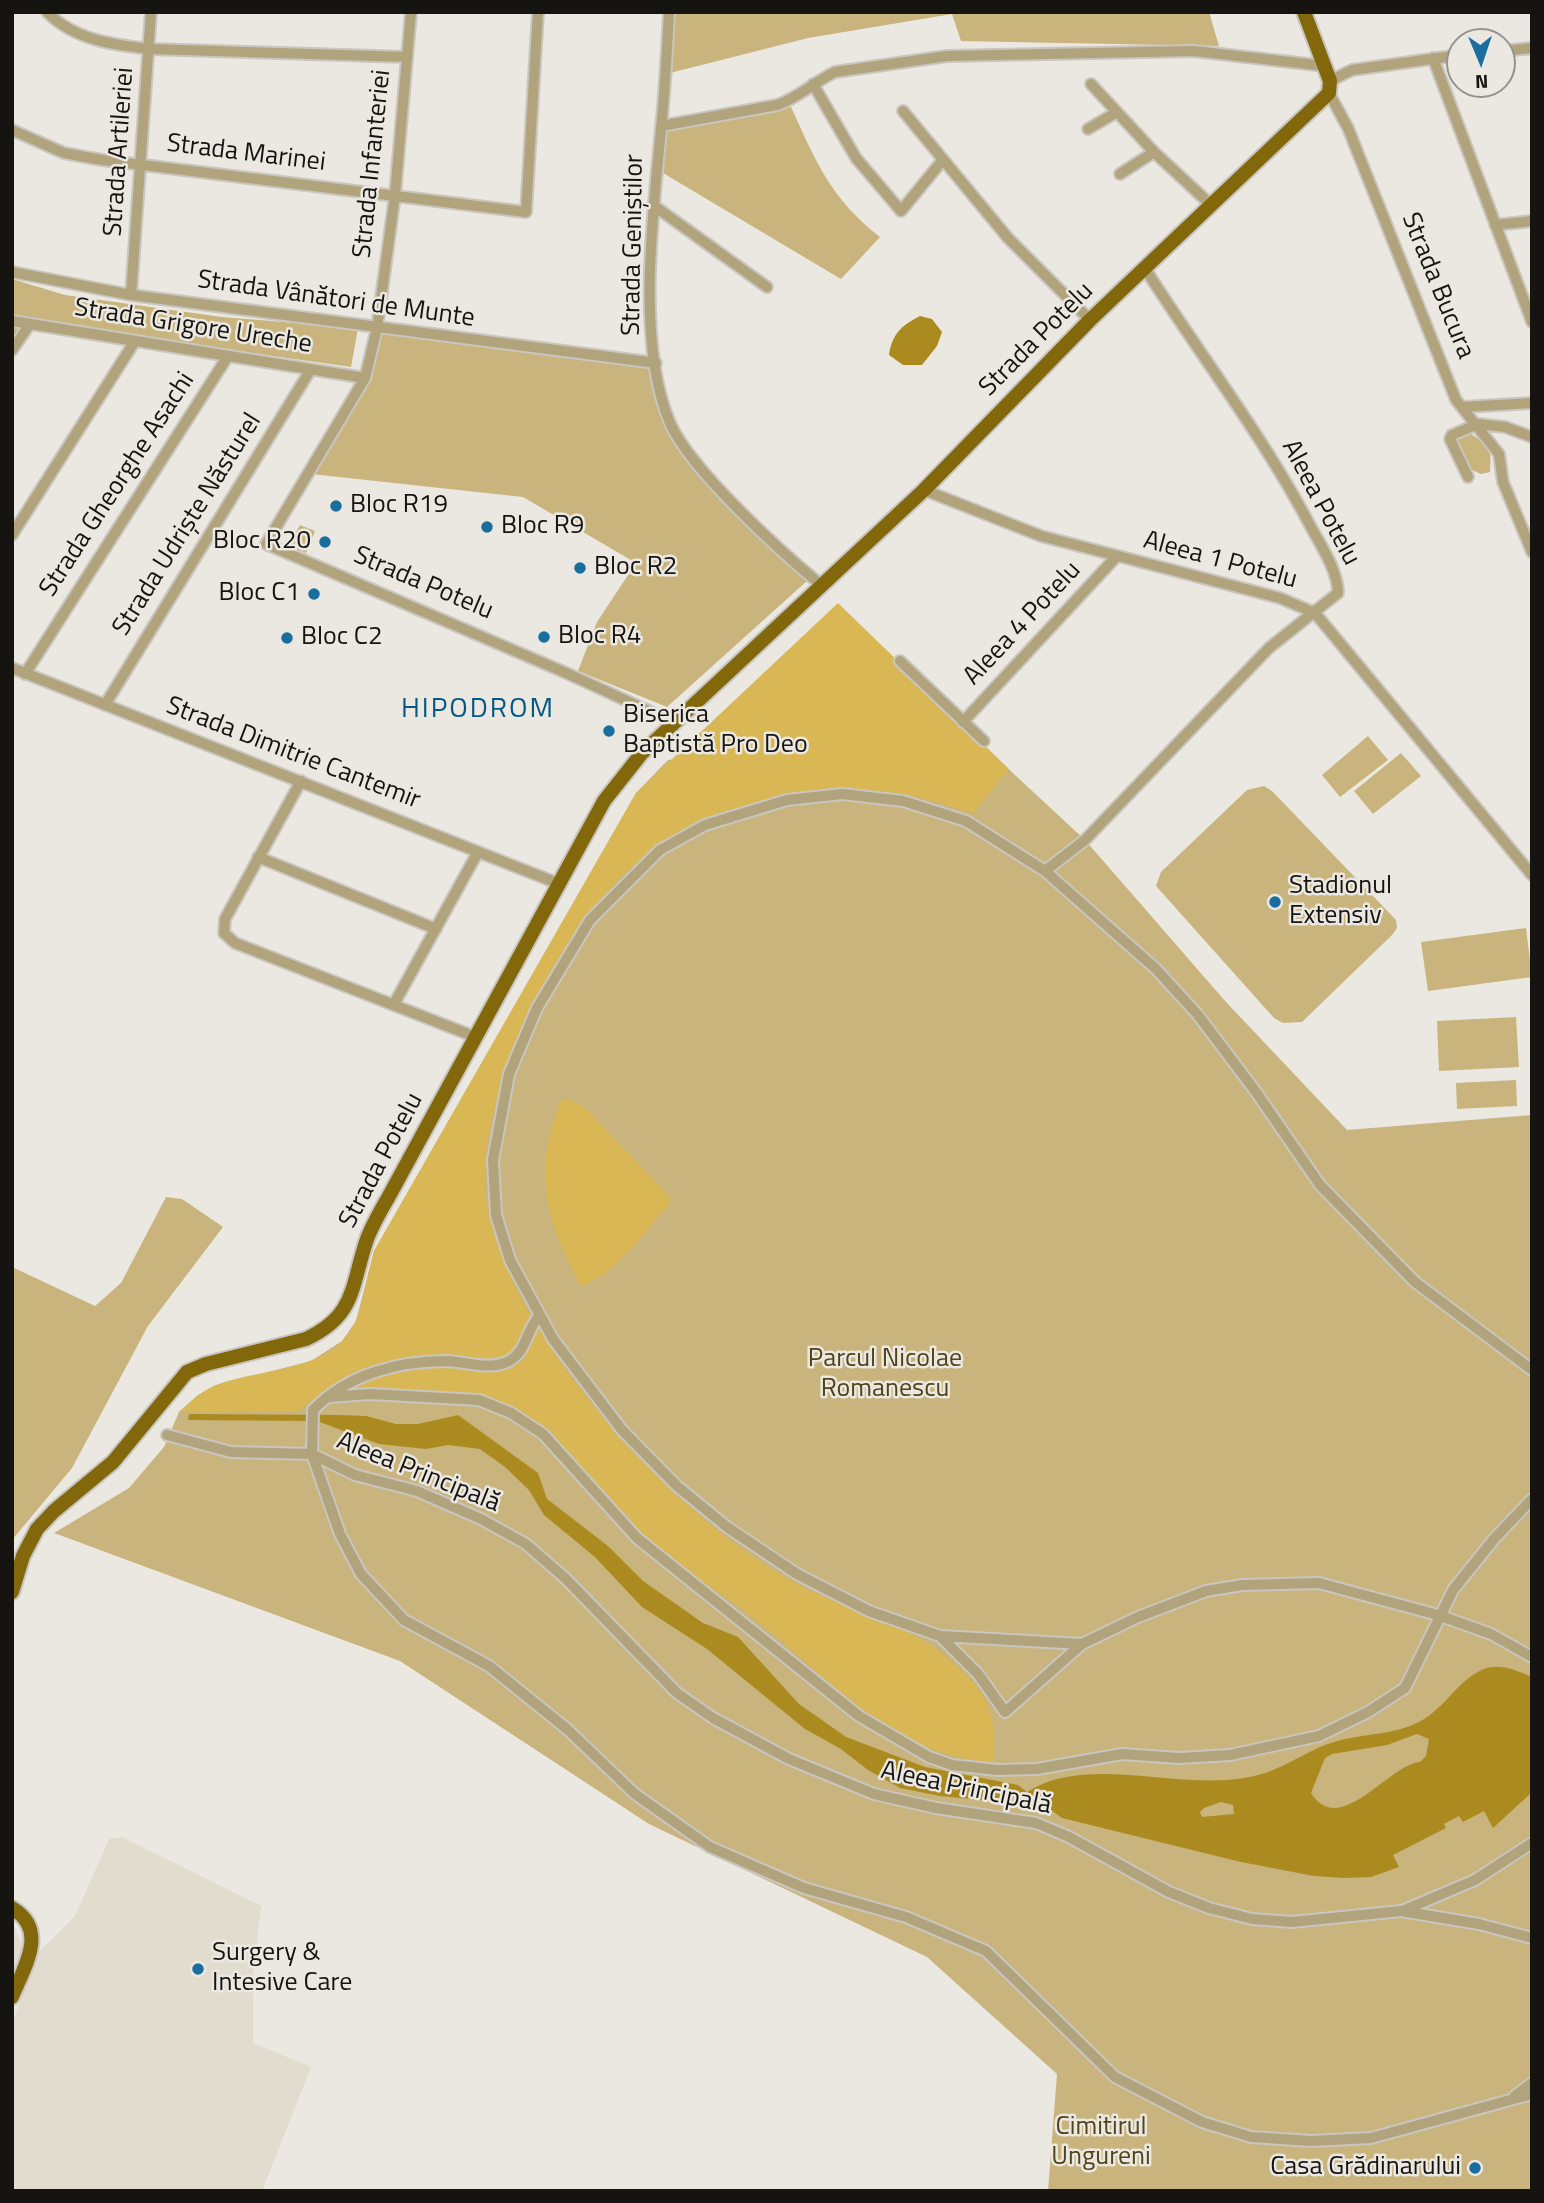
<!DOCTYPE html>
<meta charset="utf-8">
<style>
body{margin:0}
#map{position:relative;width:1544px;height:2203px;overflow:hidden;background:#ebe8e1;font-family:"Titillium Web",sans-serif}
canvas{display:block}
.frame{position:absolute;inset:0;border:14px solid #151411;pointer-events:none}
.north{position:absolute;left:1446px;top:28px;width:70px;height:70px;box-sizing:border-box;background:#ebe8e1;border:2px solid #95938e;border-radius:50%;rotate:178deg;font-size:19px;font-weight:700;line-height:28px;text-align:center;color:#151411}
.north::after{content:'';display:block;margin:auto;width:24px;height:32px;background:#1a6e9e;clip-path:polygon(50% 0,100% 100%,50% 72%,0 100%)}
</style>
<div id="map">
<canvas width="1544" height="2203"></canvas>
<div class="frame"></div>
<div class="north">N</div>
</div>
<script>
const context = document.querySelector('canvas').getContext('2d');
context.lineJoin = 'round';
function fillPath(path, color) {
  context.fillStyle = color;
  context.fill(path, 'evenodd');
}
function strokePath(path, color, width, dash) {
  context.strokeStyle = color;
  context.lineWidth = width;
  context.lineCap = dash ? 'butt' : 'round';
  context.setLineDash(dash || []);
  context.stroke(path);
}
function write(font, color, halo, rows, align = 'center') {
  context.font = font + ' "Titillium Web",sans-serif';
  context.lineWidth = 5;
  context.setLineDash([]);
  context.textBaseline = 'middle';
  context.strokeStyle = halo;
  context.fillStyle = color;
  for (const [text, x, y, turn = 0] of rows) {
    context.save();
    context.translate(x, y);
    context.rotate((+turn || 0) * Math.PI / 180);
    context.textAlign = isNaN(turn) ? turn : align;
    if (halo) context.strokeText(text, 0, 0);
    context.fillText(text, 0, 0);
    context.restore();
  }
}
const built = new Path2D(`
 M122,1837L261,1906L253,1979V2043L311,2067L262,2191H12V2023L39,1952L75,1916L109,1839Z
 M12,1923L23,1945L12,1977Z`);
const green = new Path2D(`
 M674,12H1209L1219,46L961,41L952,14L808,38L670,73Z
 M791,107C816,162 831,199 880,237L841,279L663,173L667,131Z
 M12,279L65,295L222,317L358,328L351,367L26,321L12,341Z
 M382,330L649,367C653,384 656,404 663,419C693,483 757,534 808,580L667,707L578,671L597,622L636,563L523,497L311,474L372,376Z
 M1468,432C1489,446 1492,446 1490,472L1481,474L1467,468L1455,438Z
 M300,525L315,531L306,553L288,546Z
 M960,724L1085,840L1226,1002L1347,1130L1532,1115V2191H1048L1057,2074L927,1957L649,1824L400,1661L54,1533L129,1488L164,1447L179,1412L198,1395L214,1386L311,1361L342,1341L356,1321L374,1251L636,793L668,760Z
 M1368,736L1388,760L1340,797L1322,775Z
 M1401,753L1421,776L1373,814L1354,791Z
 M1264,786L1272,791L1396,920L1397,928L1392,935L1302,1022L1283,1023L1274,1018L1156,886L1161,872L1247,790Z
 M1526,928L1532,977L1428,991L1421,942Z
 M1516,1017L1519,1067L1439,1071L1437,1021Z
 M1516,1080L1517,1106L1457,1109L1456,1083Z
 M166,1197L182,1199L223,1227L148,1326L72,1468L12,1540V1267L95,1306L121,1283Z`);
const forest = new Path2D(`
 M838,603L1009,769L973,813C951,807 929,799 907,795C841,782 765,795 703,820C587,867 490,1051 485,1172C483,1201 494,1235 504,1261C552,1380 687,1526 801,1586C841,1607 889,1618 927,1643C941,1652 956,1666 968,1677C994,1701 995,1729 994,1762C892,1759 818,1666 742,1609C709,1585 669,1563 639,1535C599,1496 562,1432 513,1408C473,1389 425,1394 383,1392C352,1391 322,1386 300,1411L179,1412C190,1402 200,1392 214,1386C259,1367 334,1374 356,1320C365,1298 368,1273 374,1251L636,793Z
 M569,1099L585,1108L670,1197V1203C645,1231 617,1273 581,1286C546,1220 531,1173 561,1101Z`);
const water = new Path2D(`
 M920,316L932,319L942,332L937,346L922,365H903L889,355C892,334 902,325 920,316Z
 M189,1414L338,1415L366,1416L396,1424H418L458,1415L538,1473L547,1499L608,1546L643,1581L703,1623L738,1637L799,1704L846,1737L925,1767L1018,1785L1027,1792C1095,1749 1198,1801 1273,1770C1298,1760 1313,1747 1341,1740C1366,1734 1396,1734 1419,1722C1446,1708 1457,1680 1484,1669C1500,1663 1515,1670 1530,1676L1532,1673L1530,1794L1493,1828L1484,1811L1463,1822L1459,1816L1444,1824L1446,1828L1393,1855L1399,1867L1371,1877L1344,1878L1314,1876L1241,1862L1062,1818L1026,1792L1002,1802L940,1796L900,1788L868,1770L841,1749L805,1729L707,1649L642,1607L595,1557L544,1515L529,1490L505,1467L480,1449L448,1445L426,1449L379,1444L317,1421L188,1420ZM1417,1734L1429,1739L1426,1756L1420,1762C1389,1764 1340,1839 1311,1793L1325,1758L1332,1754L1387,1745ZM1221,1802L1233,1805L1234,1814L1202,1817L1200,1812L1204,1808Z`);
const minor = new Path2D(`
 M47,12C74,40 114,45 150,49L407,57
 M411,12L395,195L377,328L365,378L266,544L564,672L675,723
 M669,12C667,51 665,90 661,129C653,214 636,343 670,423C690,469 781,552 821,585
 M1502,51L1532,48
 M1433,58L1532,322
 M1330,81L1352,70L1460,55
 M813,84L856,158L901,211L942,161
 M1091,84L1154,152L1210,204
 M1329,93L1348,128L1456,400L1499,454L1503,482L1532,552
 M903,111L1008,238L1090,320
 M661,126L777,105C798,98 814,82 835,72L947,56L1194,51L1325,66
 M1088,129L1117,112
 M12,130L64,153L102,160L526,212L538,12
 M1120,174L1154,152
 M653,205L767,287
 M1495,225L1532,221
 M12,272L131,295L656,363
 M131,295L151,12
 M12,321L365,378
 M12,350L30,324
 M1463,407L1532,403
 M1478,424L1505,427L1532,437
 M1468,477L1450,439L1452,435L1478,424
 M924,490L1041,536L1280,598L1315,613L1532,875
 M12,535L135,341
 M900,661L984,741
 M12,668L557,883
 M25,674L228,356
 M105,705L311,369
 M963,722L1116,557
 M301,781L225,919L224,933L235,943L473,1036
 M258,857L436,929
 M1045,871L1085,840L1269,648L1338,593C1338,572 1322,547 1312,529C1264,437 1200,355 1144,267
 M394,1004L478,852
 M540,1315C526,1329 527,1353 507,1362C489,1370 466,1362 447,1361C398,1361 348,1374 313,1410L312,1454L340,1534L361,1574L404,1620L489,1666L567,1729L635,1794L710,1847L804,1888L906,1917L986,1951L1115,2077L1202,2122L1251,2137L1311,2141L1371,2138L1532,2094
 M1532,1370L1415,1282L1320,1185L1256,1092L1198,1015L1156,969L1045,871L966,821L903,801L842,794L787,800L705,825L660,850L590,920L537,1008L509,1074L493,1160L496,1215L510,1260L553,1339L622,1430L677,1486L727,1527L797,1574L869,1611L940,1636L978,1674L1005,1712L1082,1644L1138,1617L1206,1591L1242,1585L1319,1583L1438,1615L1491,1634L1532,1657
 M328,1397L370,1394L479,1400L511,1413L543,1434L637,1538L859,1716L929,1757L952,1765L997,1770L1037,1769L1122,1754L1179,1758L1230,1755L1319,1736L1368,1712L1405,1688L1453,1590L1494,1539L1532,1499
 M167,1435L231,1452L312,1454L355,1475L417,1491L481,1519L526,1544L566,1579L677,1693L713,1718L789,1759L874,1794L936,1808L1036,1823L1069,1837L1169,1892L1209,1908L1252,1919L1292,1922L1401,1911L1479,1924L1532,1938
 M940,1636L1082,1644
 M1402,1911L1475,1880L1532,1843
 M1515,2096L1532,2083`);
const major = new Path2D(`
 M12,1592L23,1556L37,1529L54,1511L113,1462L187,1372L206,1364L306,1339C355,1316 351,1288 366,1242C371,1227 380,1212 388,1198L604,801L642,753L924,490L1090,320L1329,93L1330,81L1304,12
 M12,1908C49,1930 24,1967 12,1997`);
const markers = [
 [336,506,7,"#1a6e9e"],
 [487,527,7,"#1a6e9e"],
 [325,542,7,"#1a6e9e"],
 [580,568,7,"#1a6e9e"],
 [314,594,7,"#1a6e9e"],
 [544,637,7,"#1a6e9e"],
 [287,638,7,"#1a6e9e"],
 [609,731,7,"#1a6e9e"],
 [1275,902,7,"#1a6e9e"],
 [198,1969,7,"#1a6e9e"],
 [1475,2168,7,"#1a6e9e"]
];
const streetNames = [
 ["Strada Artileriei",120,152,-86],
 ["Strada Marinei",246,154,7],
 ["Strada Infanteriei",373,164,-84],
 ["Strada Geniștilor",634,245,-89],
 ["Strada Bucura",1437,286,68],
 ["Strada Vânători de Munte",336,300,8],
 ["Strada Grigore Ureche",193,327,9],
 ["Strada Potelu",1037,340,-45],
 ["Strada Gheorghe Asachi",118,485,-57],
 ["Aleea Potelu",1320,503,62],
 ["Strada Udriște Năsturel",188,525,-58],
 ["Aleea 1 Potelu",1220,561,15],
 ["Strada Potelu",423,584,23],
 ["Aleea 4 Potelu",1023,624,-47],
 ["Strada Dimitrie Cantemir",293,754,21],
 ["Strada Potelu",382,1161,-62],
 ["Aleea Principală",418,1473,22],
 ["Aleea Principală",966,1789,12]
];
const poiNames = [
 ["Bloc R19",350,506],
 ["Bloc R9",501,527],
 ["Bloc R20",311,542,"right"],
 ["Bloc R2",594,568],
 ["Bloc C1",300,594,"right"],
 ["Bloc R4",558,637],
 ["Bloc C2",301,638],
 ["Biserica",623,716],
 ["Baptistă Pro Deo",623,746],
 ["Stadionul",1289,887],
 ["Extensiv",1289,917],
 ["Surgery &",212,1954],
 ["Intesive Care",212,1984],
 ["Casa Grădinarului",1461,2168,"right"]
];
const parkNames = [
 ["Parcul Nicolae",885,1360],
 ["Romanescu",885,1390],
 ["Cimitirul",1101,2128],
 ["Ungureni",1101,2158]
];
const neighbourhoodNames = [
 ["HIPODROM",478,710]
];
fillPath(built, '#e2dcce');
fillPath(green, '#c8b47c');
fillPath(forest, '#d9b755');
fillPath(water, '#ab8b20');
strokePath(minor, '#c9c6c0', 14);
strokePath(major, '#c9c6c0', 18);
strokePath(minor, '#b1a37c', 10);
strokePath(major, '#82680b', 14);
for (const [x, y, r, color] of markers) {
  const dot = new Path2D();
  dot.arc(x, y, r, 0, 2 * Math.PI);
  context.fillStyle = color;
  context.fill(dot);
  strokePath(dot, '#ebe8e1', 2.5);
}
write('26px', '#151411', '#ebe8e1', streetNames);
write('26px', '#151411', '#ebe8e1', poiNames, 'left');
write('26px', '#51441a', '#ebe8e1', parkNames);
context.letterSpacing = '2px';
write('28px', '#045884', '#ebe8e1', neighbourhoodNames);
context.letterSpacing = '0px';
</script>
